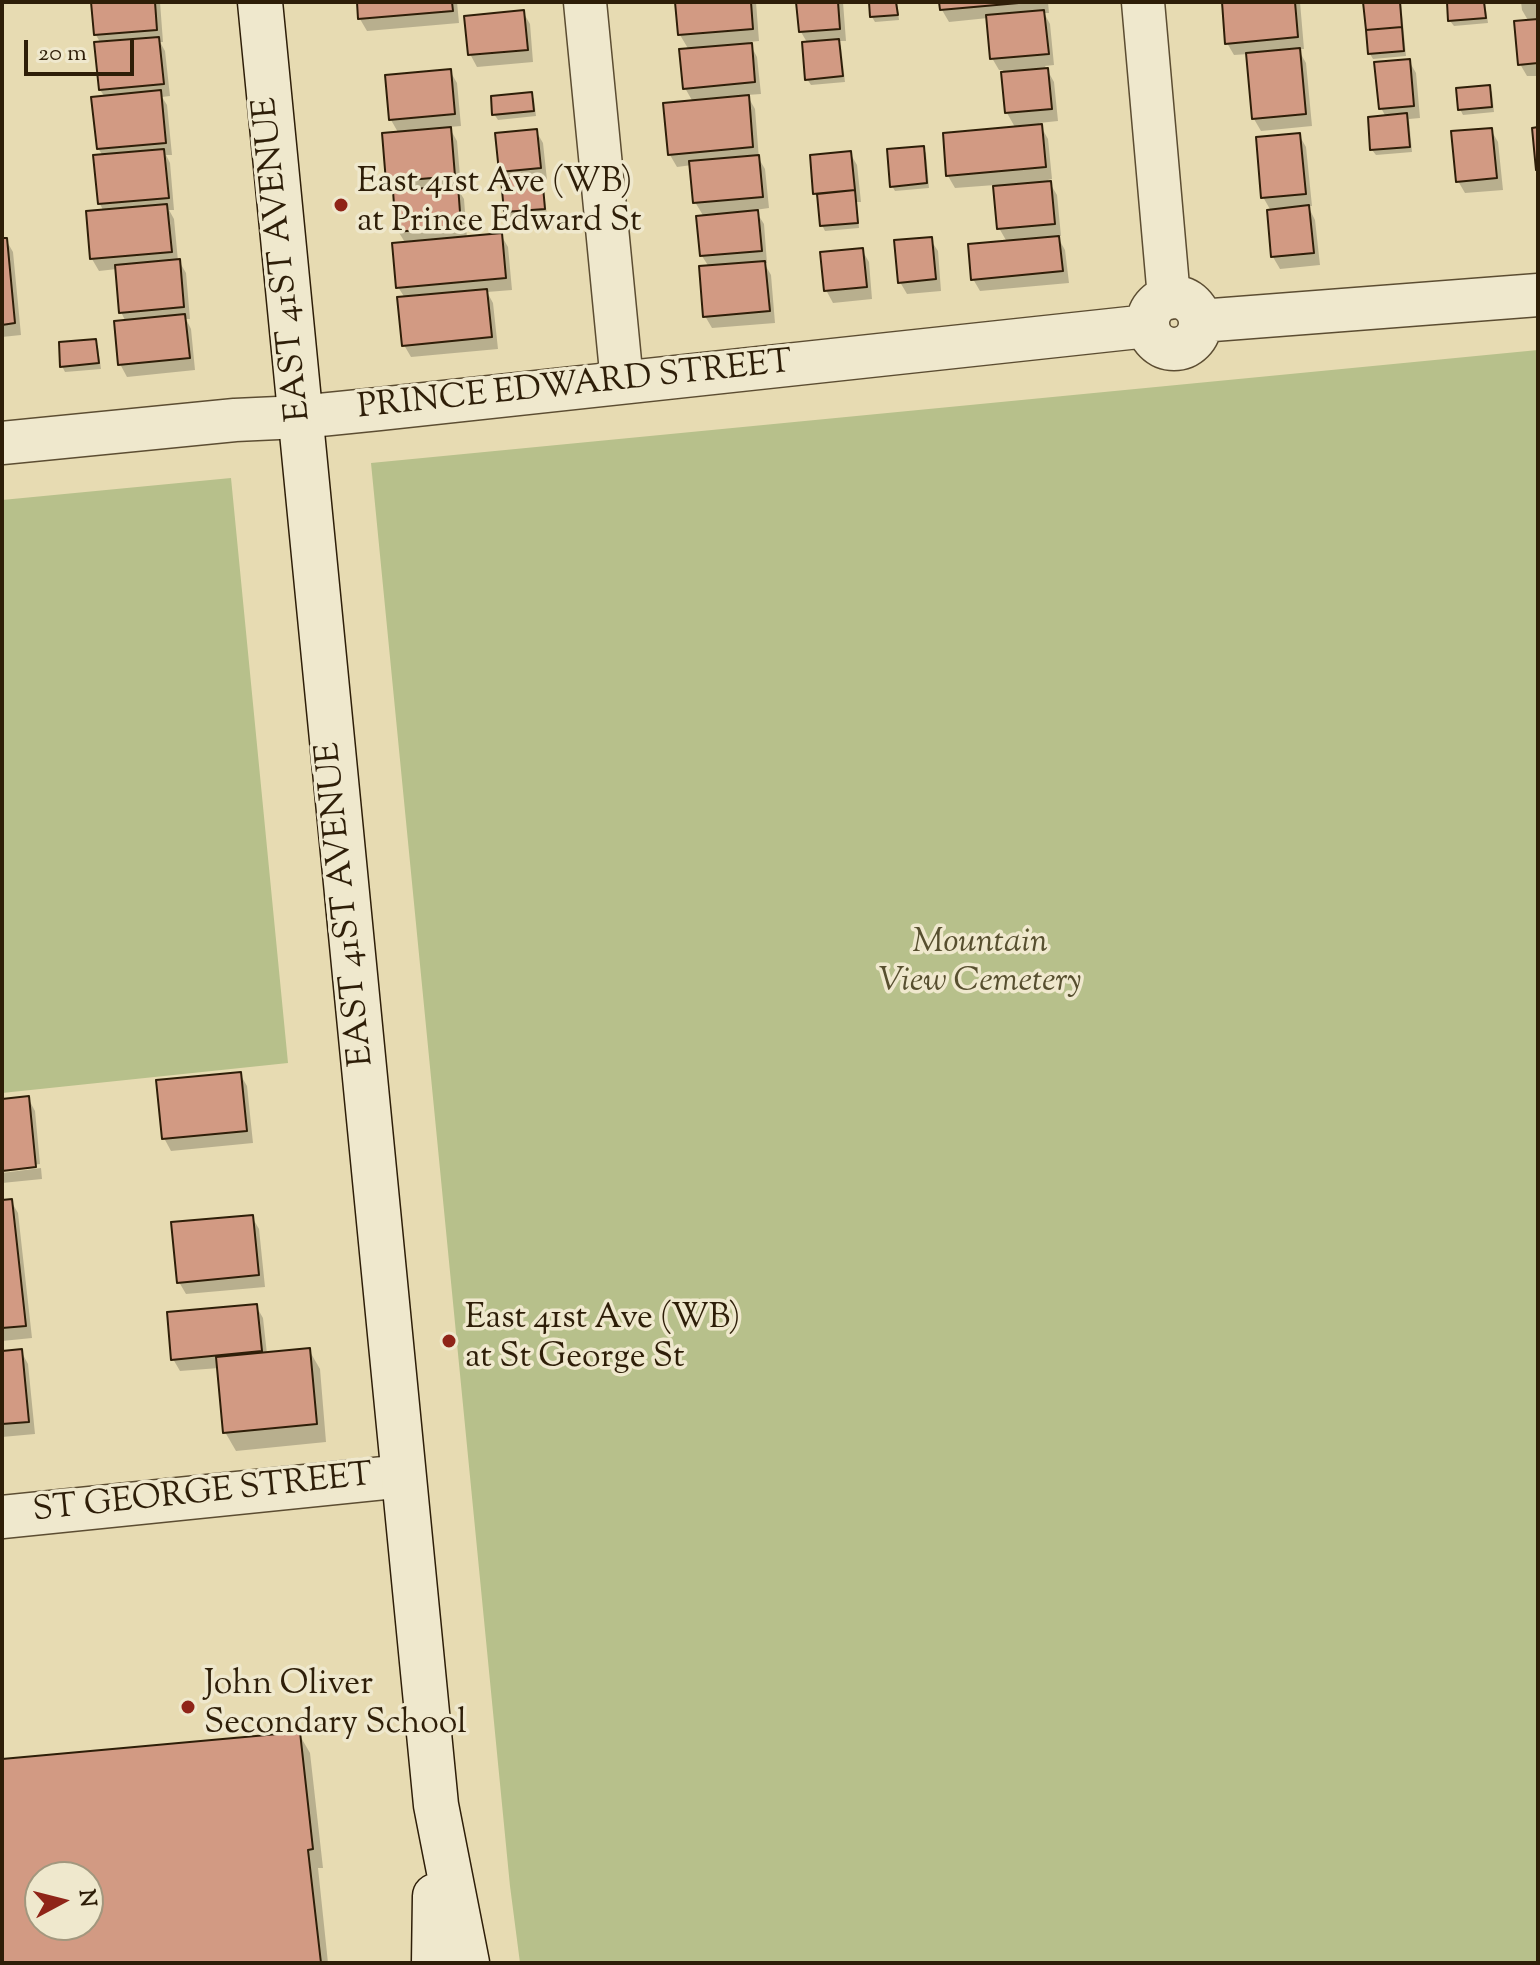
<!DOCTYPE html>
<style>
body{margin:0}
#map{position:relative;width:1540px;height:1965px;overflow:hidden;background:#e7dbb2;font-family:"Sorts Mill Goudy",serif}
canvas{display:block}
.frame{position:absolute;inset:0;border:4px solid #2e1e08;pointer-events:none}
.north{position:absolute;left:24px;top:1861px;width:80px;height:80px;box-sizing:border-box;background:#efe8cd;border:2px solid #a2977e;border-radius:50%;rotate:83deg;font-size:22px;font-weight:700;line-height:32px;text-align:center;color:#2e1e08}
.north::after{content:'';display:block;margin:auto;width:28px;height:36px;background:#8f2418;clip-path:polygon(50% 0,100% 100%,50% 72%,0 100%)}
.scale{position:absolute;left:24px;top:40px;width:110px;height:36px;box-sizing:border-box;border:4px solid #2e1e08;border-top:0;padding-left:10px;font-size:24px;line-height:28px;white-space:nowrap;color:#2e1e08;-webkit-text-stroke:6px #efe8cd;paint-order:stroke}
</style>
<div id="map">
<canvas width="1540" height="1965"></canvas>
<div class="frame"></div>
<div class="north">N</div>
<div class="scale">20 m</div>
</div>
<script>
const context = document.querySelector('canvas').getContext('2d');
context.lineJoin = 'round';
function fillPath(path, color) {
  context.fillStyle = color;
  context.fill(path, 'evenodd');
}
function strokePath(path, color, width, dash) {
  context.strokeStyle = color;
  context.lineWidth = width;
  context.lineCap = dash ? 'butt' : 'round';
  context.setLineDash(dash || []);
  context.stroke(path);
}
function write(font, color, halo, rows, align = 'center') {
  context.font = font + ' "Sorts Mill Goudy",serif';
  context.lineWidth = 7;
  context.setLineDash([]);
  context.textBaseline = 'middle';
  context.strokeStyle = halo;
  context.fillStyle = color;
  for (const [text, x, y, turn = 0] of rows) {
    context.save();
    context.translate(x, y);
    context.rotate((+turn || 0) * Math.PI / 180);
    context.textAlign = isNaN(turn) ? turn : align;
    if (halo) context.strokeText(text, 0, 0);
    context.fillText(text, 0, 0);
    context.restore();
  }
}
const green = new Path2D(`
 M1538,350V1963H520L510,1886L371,463Z
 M231,478L288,1063L2,1093V500Z`);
const shadow = new Path2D(`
 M93,2H160L163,42H160L165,51L170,96L162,97L167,105L172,155H166L170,163L174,210H169L174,219L178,261H179L186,273L190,319H186L191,329L195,370L127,377L120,364L126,322L121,312L117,269L99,271L92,259L104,212L100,204L103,156L98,148L105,97L100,90L101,44L96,35Z
 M359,2H457L459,23L367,31L360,19Z
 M677,2H756L759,41L749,42L757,57L761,94L747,95L755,109L759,159L765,169L769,208L755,210L764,224L767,263H764L771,275L775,323L712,328L705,316L709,267L702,256L704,217L695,202L692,165L677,167L670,155L693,102L685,88L689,50L680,35Z
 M798,2H843L846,41H838L841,46L845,82L811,85L807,79L808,44L801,32Z
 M871,2H897L899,20L875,22L872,17Z
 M941,2H1048L1049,13H1044L1050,24L1054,65L1045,66L1054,82L1058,121L1039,123L1048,139L1052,179L1048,180L1057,195L1061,236H1057L1065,250L1069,283L980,291L973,279L1007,242L999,228L995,185L955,188L948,176L945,135L1016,129L1007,113L1003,70H999L992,58L988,18L949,22L942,10Z
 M1224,2H1300L1304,49H1298L1306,63L1312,126L1261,131L1254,119L1248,54L1234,55L1227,43Z
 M1365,2H1401L1406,56L1373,59L1370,54Z
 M1449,2H1485L1488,23L1454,26L1450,21Z
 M1521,2H1538V76H1527L1520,64L1529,22L1522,10Z
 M523,12L530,24L533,62L477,67L470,54Z
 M1409,61L1416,73L1420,118L1409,119L1412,152L1376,155L1372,150L1386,117L1381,108Z
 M450,71L457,83L461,126L449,127L457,141L461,188H457L464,199L467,238L501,235L508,247L512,290L487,292L493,303L498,349L411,357L404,345L405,298L398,287L406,244L398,231L395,195L388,182L399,134L391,120Z
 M1488,87L1492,92L1494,112L1463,115L1460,109Z
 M531,94L534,99L536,116L498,120L494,114Z
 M1491,130L1498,142L1503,190L1465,193L1458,181Z
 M536,131L543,143L547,180H542L547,214L509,217L506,212V180L501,171Z
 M1299,135L1306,147L1312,206H1308L1315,220L1320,265L1280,269L1273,257L1269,211H1271L1263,197Z
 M923,148L926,153L929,188L895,191L892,186Z
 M850,153L857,165L861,202H857L859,228L825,231L822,225L819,201L815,193Z
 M930,239L938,251L941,291L907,294L900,282Z
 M2,240H6L13,252L21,335L2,337Z
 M862,250L869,262L872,299L833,303L826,290Z
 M95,341L98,347L101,369L65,372L62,366Z
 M240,1074L247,1086L253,1143L171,1151L164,1138Z
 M28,1098L35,1111L40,1164L2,1169V1101Z
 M41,1168L42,1179L2,1183V1173Z
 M11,1201L18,1213L32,1338L2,1341V1202Z
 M252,1217L259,1229L265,1287L186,1294L179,1282Z
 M256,1306L263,1318L267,1354L309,1350L320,1369L326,1442L236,1451L225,1432L219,1368L180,1371L173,1359Z
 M21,1351L28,1364L35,1434L2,1437V1353Z
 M299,1734L310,1753L323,1868H318L328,1963H2V1761ZM40,1877H88V1925H40Z`);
const building = new Path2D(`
 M91,2H155L157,30L94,35Z
 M357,2H452L453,11L358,19Z
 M675,2H751L753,29L678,35Z
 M796,2H838L840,29L799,32Z
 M869,2H896L898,15L870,17Z
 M939,2H1030L940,10Z
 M1222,2H1295L1298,37L1225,44Z
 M1363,2H1400L1402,27L1366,30Z
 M1447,2H1484L1486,18L1448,21Z
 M524,10L528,50L468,55L464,16Z
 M1044,10L1049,54L990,59L986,15Z
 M1538,19V63L1518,65L1514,21Z
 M1402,27L1404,51L1368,54L1366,30Z
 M159,37L164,84L99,90L94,42Z
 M839,39L843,76L805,80L802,42Z
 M752,43L755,82L683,89L679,49Z
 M1300,48L1306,114L1252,119L1246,53Z
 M1410,59L1414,106L1379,109L1374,62Z
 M1048,68L1052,109L1005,113L1001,72Z
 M451,69L455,114L389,120L385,75Z
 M1490,85L1492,107L1458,110L1456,88Z
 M161,90L166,143L97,149L91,97Z
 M532,92L534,111L492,115L491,96Z
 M749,95L753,147L668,155L663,103Z
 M1407,113L1410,147L1370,150L1368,117Z
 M1042,124L1046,167L946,176L943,133Z
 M451,127L455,176L386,182L382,133Z
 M1538,127V169L1536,170L1532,128Z
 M1492,128L1497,178L1456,182L1451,131Z
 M537,129L541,168L499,172L495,133Z
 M1300,133L1306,194L1261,198L1256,137Z
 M924,146L927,183L890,187L887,149Z
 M164,149L169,198L98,204L93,155Z
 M851,151L855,190L813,194L810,155Z
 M759,155L763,197L693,203L689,161Z
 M542,175L545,209L504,212L501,179Z
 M1051,181L1055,224L997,229L993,186Z
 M458,185L461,226L396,232L393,191Z
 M855,190L858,223L820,226L817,194Z
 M167,204L172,252L90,259L86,211Z
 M1309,205L1314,253L1271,257L1267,210Z
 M758,210L762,251L700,256L696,216Z
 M502,233L506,278L396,288L392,243Z
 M1059,236L1063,271L971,280L968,244Z
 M932,237L936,279L898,283L894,240Z
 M2,238H7L15,323L2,325Z
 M863,248L867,287L824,291L820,252Z
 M180,259L184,307L119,313L115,265Z
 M765,261L770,311L703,317L699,266Z
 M487,289L492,337L402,346L397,297Z
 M185,314L190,358L118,365L114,321Z
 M96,339L99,363L60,367L59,342Z
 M241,1072L247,1131L162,1139L156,1080Z
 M29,1096L36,1167L2,1171V1099Z
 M12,1199L26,1326L2,1328V1200Z
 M253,1215L259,1275L177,1283L171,1222Z
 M257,1304L262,1351L171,1360L167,1312Z
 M310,1348L317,1424L223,1433L216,1357Z
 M22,1349L29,1422L2,1424V1351Z
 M300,1732L313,1849L308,1850L321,1963H2V1759ZM40,1877H88V1925H40Z`);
const minor = new Path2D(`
 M585,2L622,382
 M1143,2L1169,298
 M1148 323a26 26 0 1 1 52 0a26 26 0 1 1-52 0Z
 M1200,321L1538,295
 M2,443L235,420L300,417L379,409L1148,326
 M2,1517L404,1476`);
const secondary = new Path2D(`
 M260,2L436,1805L467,1963
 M434,1963L435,1896`);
const markers = [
 [341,205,8,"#8f2418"],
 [449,1341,8,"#8f2418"],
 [188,1707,8,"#8f2418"]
];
const poiNames = [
 ["East 41st Ave (WB)",357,185],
 ["at Prince Edward St",357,224],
 ["East 41st Ave (WB)",465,1321],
 ["at St George St",465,1360],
 ["John Oliver",204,1687],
 ["Secondary School",204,1726]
];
const streetNames = [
 ["EAST 41ST AVENUE",285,259,-96],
 ["PRINCE EDWARD STREET",575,388,-6],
 ["EAST 41ST AVENUE",348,904,-96],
 ["ST GEORGE STREET",203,1496,-6]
];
const parkNames = [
 ["Mountain",980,945],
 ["View Cemetery",980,984]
];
fillPath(green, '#b7c08b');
fillPath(shadow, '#0003');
fillPath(building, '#d29a83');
strokePath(building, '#2e1e08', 2);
strokePath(minor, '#5c4d32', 45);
strokePath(secondary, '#2e1e08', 47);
strokePath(minor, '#efe8cd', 42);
strokePath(secondary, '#efe8cd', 44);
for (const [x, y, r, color] of markers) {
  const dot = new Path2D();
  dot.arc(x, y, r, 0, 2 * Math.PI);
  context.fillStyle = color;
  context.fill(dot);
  strokePath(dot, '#efe8cd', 3);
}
write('34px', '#2e1e08', '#efe8cd', poiNames, 'left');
write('34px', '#2e1e08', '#efe8cd', streetNames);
write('italic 34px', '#574f2f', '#efe8cd', parkNames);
</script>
